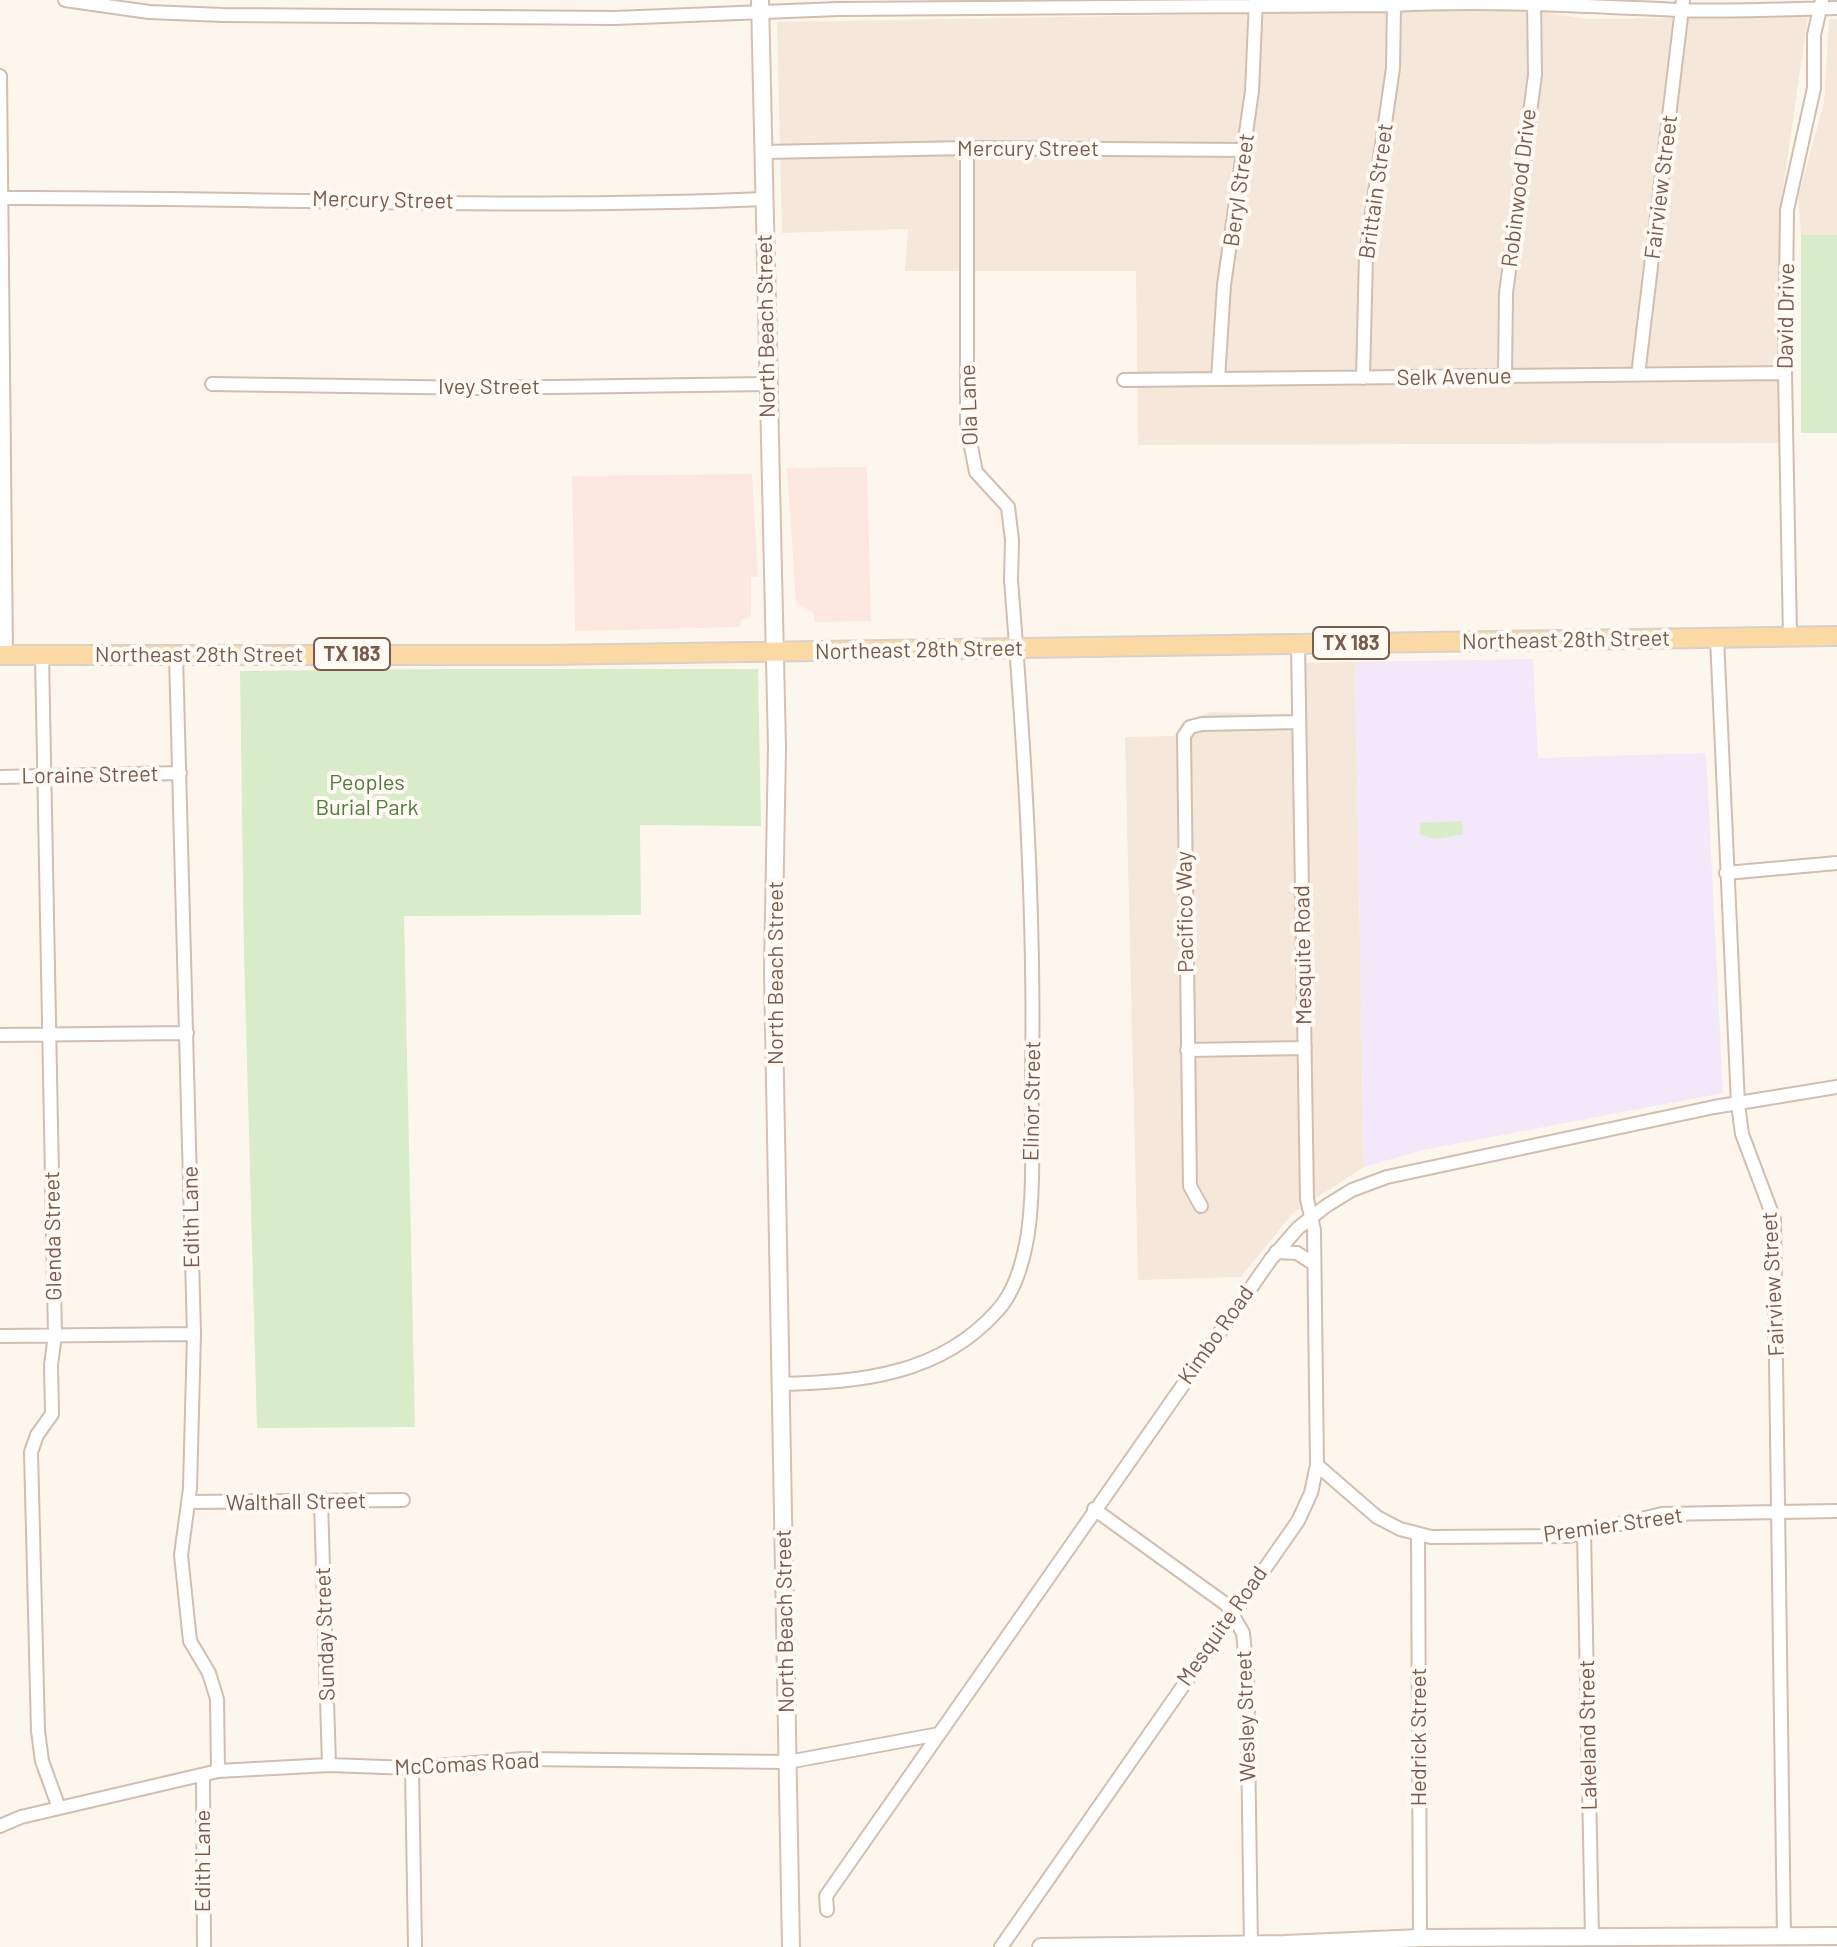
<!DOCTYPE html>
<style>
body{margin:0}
canvas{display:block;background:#fdf6ec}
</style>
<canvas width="1837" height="1947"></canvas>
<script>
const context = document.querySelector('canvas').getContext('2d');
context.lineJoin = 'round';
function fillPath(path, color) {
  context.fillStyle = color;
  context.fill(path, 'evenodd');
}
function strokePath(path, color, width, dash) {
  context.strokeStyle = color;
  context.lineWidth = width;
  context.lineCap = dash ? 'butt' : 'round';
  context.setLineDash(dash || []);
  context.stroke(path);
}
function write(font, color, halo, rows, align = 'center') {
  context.font = font + ' Barlow,sans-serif';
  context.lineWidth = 8;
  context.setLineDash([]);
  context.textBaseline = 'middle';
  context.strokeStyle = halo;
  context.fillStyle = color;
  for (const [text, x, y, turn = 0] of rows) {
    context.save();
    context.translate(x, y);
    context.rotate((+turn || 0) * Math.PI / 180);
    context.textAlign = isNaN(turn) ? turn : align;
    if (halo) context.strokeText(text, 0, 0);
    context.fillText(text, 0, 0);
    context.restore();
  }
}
const residential = new Path2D(`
 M1523,9L1588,19L1808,16L1779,216V443L1138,445L1136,271H905L908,229L782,233L777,22Z
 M1829,19H1837V235H1801L1798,197L1824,103Z
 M1355,662L1364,1167L1293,1213L1241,1277L1138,1280L1125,737L1174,736L1183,723L1210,712L1304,715L1305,663Z`);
const commercial = new Path2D(`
 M867,467L871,621L814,622V613L796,603L787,468Z
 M752,474L758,577H751V618L741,619L740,627L575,631L572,476Z`);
const education = new Path2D(`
 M1533,659L1538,758L1706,753L1723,1093L1423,1150L1364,1167L1355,662Z`);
const green = new Path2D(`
 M1801,235H1837V433H1801Z
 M448,669H758L761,826L640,825L641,915L404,916L415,1427L257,1428L244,952L240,671Z
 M1462,821L1463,834C1448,837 1433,842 1420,834V823Z`);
const street = new Path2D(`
 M65,0L149,12L223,15L615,18L838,9L1394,5C1487,0 1583,6 1677,10C1730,12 1784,9 1837,8
 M0,76L6,655
 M763,152L967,148L1246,150
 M3,198C256,197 511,210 764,199
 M1638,375L1683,0
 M1505,376L1506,293L1535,75L1534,0
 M1363,378L1366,255L1393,68L1394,5
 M1218,379L1224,285L1252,91L1256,0
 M1124,380L1785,373
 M212,384L482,388L766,384
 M1790,637L1785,373L1787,210L1814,88V35L1822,0
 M1717,638L1738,1104L1742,1134L1774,1219L1784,1937
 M42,655L55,1335L51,1365L52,1414L37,1435L31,1452L38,1731L42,1761L59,1808
 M176,655L194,1334L190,1488L181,1555L190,1641L209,1673L217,1699L218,1771
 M0,777L180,773
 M1726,873L1837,863
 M0,1035L187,1033
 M1187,1050L1305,1048
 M1201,1206L1190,1186L1184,736L1190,727L1202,724L1299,722
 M1276,1252L1297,1253L1314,1264
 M0,1336L194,1334
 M781,1384C861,1382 940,1375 997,1311C1015,1292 1024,1258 1028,1233C1035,1182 1031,1128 1032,1076C1035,911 1024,744 1011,580L1012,540L1008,507L976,472L967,426V148
 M1317,1465L1377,1517L1400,1529L1431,1537L1569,1536L1662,1514L1837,1511
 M188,1502L403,1500
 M321,1502L329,1765
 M1094,1509L1227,1605L1243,1633L1247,1671L1251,1947
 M1584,1533L1592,1937
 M1418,1536L1420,1938
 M412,1768L415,1947
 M203,1775L204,1947
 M0,1826L21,1817L218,1771L329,1765L412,1768L524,1759L788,1762L939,1734
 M827,1910L826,1896L1271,1259L1298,1228L1326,1206L1352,1190L1387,1177L1714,1107L1837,1087
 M1001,1947L1298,1521L1311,1493L1317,1465L1314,1230L1307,1199L1298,644`);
const secondary = new Path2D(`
 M760,0L777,747L773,972L791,1947
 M1041,1947L1285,1944L1420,1938L1837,1936`);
const primary = new Path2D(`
 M0,655H545L1837,636`);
const shields = [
 [1351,643,76],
 [352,654,76]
];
const shieldNames = [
 ["TX 183",1351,643],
 ["TX 183",352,654]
];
const streetNames = [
 ["Mercury Street",1028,149],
 ["Fairview Street",1661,187,-83],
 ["Robinwood Drive",1519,188,-83],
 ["Beryl Street",1239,190,-82],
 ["Brittain Street",1376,191,-82],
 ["Mercury Street",383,200,1],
 ["David Drive",1786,316,-89],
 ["North Beach Street",766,326,-91],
 ["Selk Avenue",1454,377,-1],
 ["Ivey Street",489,387],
 ["Ola Lane",969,405,-92],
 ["Northeast 28th Street",1566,640,-1],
 ["Northeast 28th Street",919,650,-1],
 ["Northeast 28th Street",199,655],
 ["Loraine Street",90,775,-1],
 ["Pacifico Way",1185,912,-91],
 ["Mesquite Road",1303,955,-91],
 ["North Beach Street",776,973,-90],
 ["Elinor Street",1032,1101,-89],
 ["Edith Lane",191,1217,-91],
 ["Glenda Street",53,1236,-91],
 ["Fairview Street",1773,1284,-93],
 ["Kimbo Road",1216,1335,-55],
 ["Walthall Street",296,1502,-1],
 ["Premier Street",1613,1525,-8],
 ["North Beach Street",785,1621,-91],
 ["Mesquite Road",1222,1626,-55],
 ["Sunday Street",325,1634,-92],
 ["Wesley Street",1246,1716,-92],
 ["Lakeland Street",1588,1735,-91],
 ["Hedrick Street",1419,1737,-90],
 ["McComas Road",467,1764,-3],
 ["Edith Lane",203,1861,-90]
];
const parkNames = [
 ["Peoples",367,783],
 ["Burial Park",367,808]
];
fillPath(residential, '#f5e8da');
fillPath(commercial, '#fde8e0');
fillPath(education, '#f3e8fa');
fillPath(green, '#d8ecc9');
strokePath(street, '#d1beb0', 16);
strokePath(secondary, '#d6c0b0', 20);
strokePath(primary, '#dad1cd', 22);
strokePath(street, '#fff', 12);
strokePath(secondary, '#fff', 16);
strokePath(primary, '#fbd9a5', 18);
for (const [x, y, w] of shields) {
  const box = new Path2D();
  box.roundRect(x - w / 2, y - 16, w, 32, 6);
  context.fillStyle = '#fffaf3';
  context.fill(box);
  strokePath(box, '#7a5c4d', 2);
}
write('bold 20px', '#7a5c4d', null, shieldNames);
write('22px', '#7a5c4d', '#fffaf3', streetNames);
write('22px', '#537a41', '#fffaf3', parkNames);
</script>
